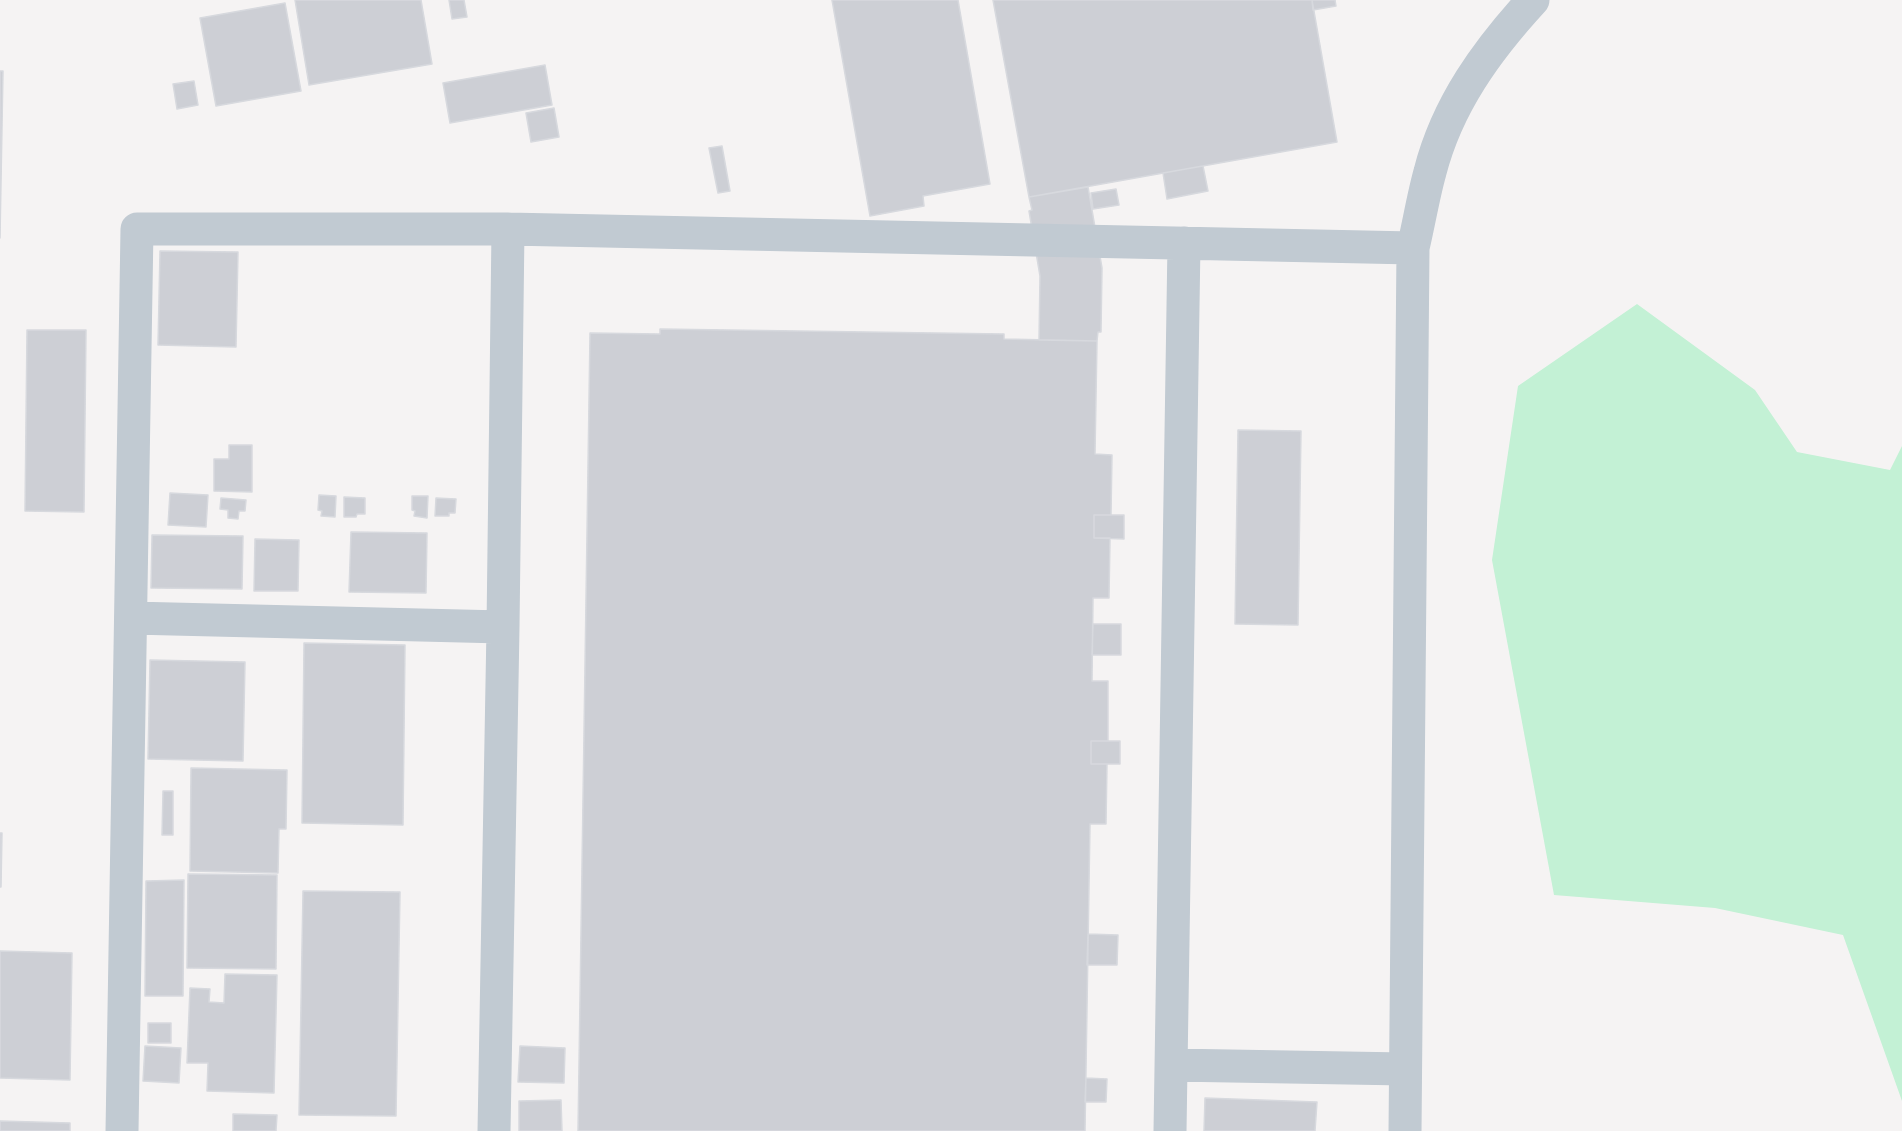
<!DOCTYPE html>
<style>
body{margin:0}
canvas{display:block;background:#f5f3f3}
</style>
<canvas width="1902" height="1131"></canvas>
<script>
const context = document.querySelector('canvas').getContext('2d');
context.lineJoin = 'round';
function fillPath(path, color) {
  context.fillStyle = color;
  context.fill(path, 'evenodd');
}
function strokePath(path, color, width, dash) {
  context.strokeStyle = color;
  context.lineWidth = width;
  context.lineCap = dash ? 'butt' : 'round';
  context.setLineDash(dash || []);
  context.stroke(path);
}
const green = new Path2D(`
 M1637,304L1755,390L1797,452L1890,470L1902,446V1101L1843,935L1715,908L1554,895L1492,560L1518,386Z`);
const building = new Path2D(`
 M295,0H421L432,64L309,85Z
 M449,0H464L467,17L452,19Z
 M832,0H958L990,184L923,196L924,206L870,216Z
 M993,0H1312L1337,142L1029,197Z
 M1312,0H1335L1336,6L1313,10Z
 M285,3L301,91L216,106L200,18Z
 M545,65L552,105L450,123L443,83Z
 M0,71H3L0,238Z
 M194,81L198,105L177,109L173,84Z
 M554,108L559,137L531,142L526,113Z
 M722,146L730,191L718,193L709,148Z
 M1203,166L1208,191L1167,199L1163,173Z
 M1088,187L1102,268L1101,332H1098L1097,341L1039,340L1040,276L1029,211L1032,210L1029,197Z
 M1116,189L1119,205L1093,209L1091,193Z
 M160,251L238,252L236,347L158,345Z
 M660,329L1004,334V339L1097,341L1095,454L1112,455L1111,515H1094V538H1110L1109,598H1093L1092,681H1108V741H1091V764H1107L1106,824H1090L1085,1131H578L590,333L660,334Z
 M27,330H86L84,512L25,511Z
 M1238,430L1301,431L1298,625L1235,624Z
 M229,445H252V492L214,491V459H229Z
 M170,493L208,495L206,527L168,525Z
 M319,495L336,496L335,517L321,516L322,511L318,510Z
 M412,496H428L427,518L414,516L415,511L412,510Z
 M344,497L365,498V514H357L356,517H344Z
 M221,498L246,500L245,511H239L238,519L228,518V510L220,509Z
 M436,498L456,499L455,513H449V516H435Z
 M1094,515H1124V539L1094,538Z
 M351,532L427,533L426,593L349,592Z
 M152,535L243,536L242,589L151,588Z
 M255,539L299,540L298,591H254Z
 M1093,624H1121V655H1092Z
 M304,643L405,645L403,825L302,823Z
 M150,660L245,662L243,761L148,759Z
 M1091,741H1120V764H1091Z
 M191,768L287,770L286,829H279L278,873L190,871Z
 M163,791H173V835H162Z
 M0,833H2L1,887H0Z
 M188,874L277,875L276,969L187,968Z
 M184,880L183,996H145L146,881Z
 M303,891L400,892L396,1116L299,1115Z
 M1088,934L1118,935L1117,965H1087Z
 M0,951L72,953L70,1080L0,1078Z
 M225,974L277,975L274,1093L207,1091L208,1063H187L190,988L210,989L209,1002L224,1003Z
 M148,1023H171V1043H148Z
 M145,1046L181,1048L179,1083L143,1081Z
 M520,1046L565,1048L564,1083L518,1082Z
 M1086,1078L1107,1079L1106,1102H1085Z
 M1205,1098L1317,1102L1315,1131H1204Z
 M561,1100L562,1131H519V1101Z
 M233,1114L277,1115L276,1131H233Z
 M0,1121L70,1123V1131H0Z`);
const minor = new Path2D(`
 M131,618L503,627
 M1172,1065L1405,1069
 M122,1131L137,229H508L1413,248
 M494,1131L503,627L508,229
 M1170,1131L1184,243
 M1405,1131L1413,248C1419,223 1423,197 1430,172C1447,105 1487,50 1533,0`);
fillPath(green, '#c3f1d5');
fillPath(building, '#cdcfd5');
strokePath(building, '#d7d9de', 1.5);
strokePath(minor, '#c1cad2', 33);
</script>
